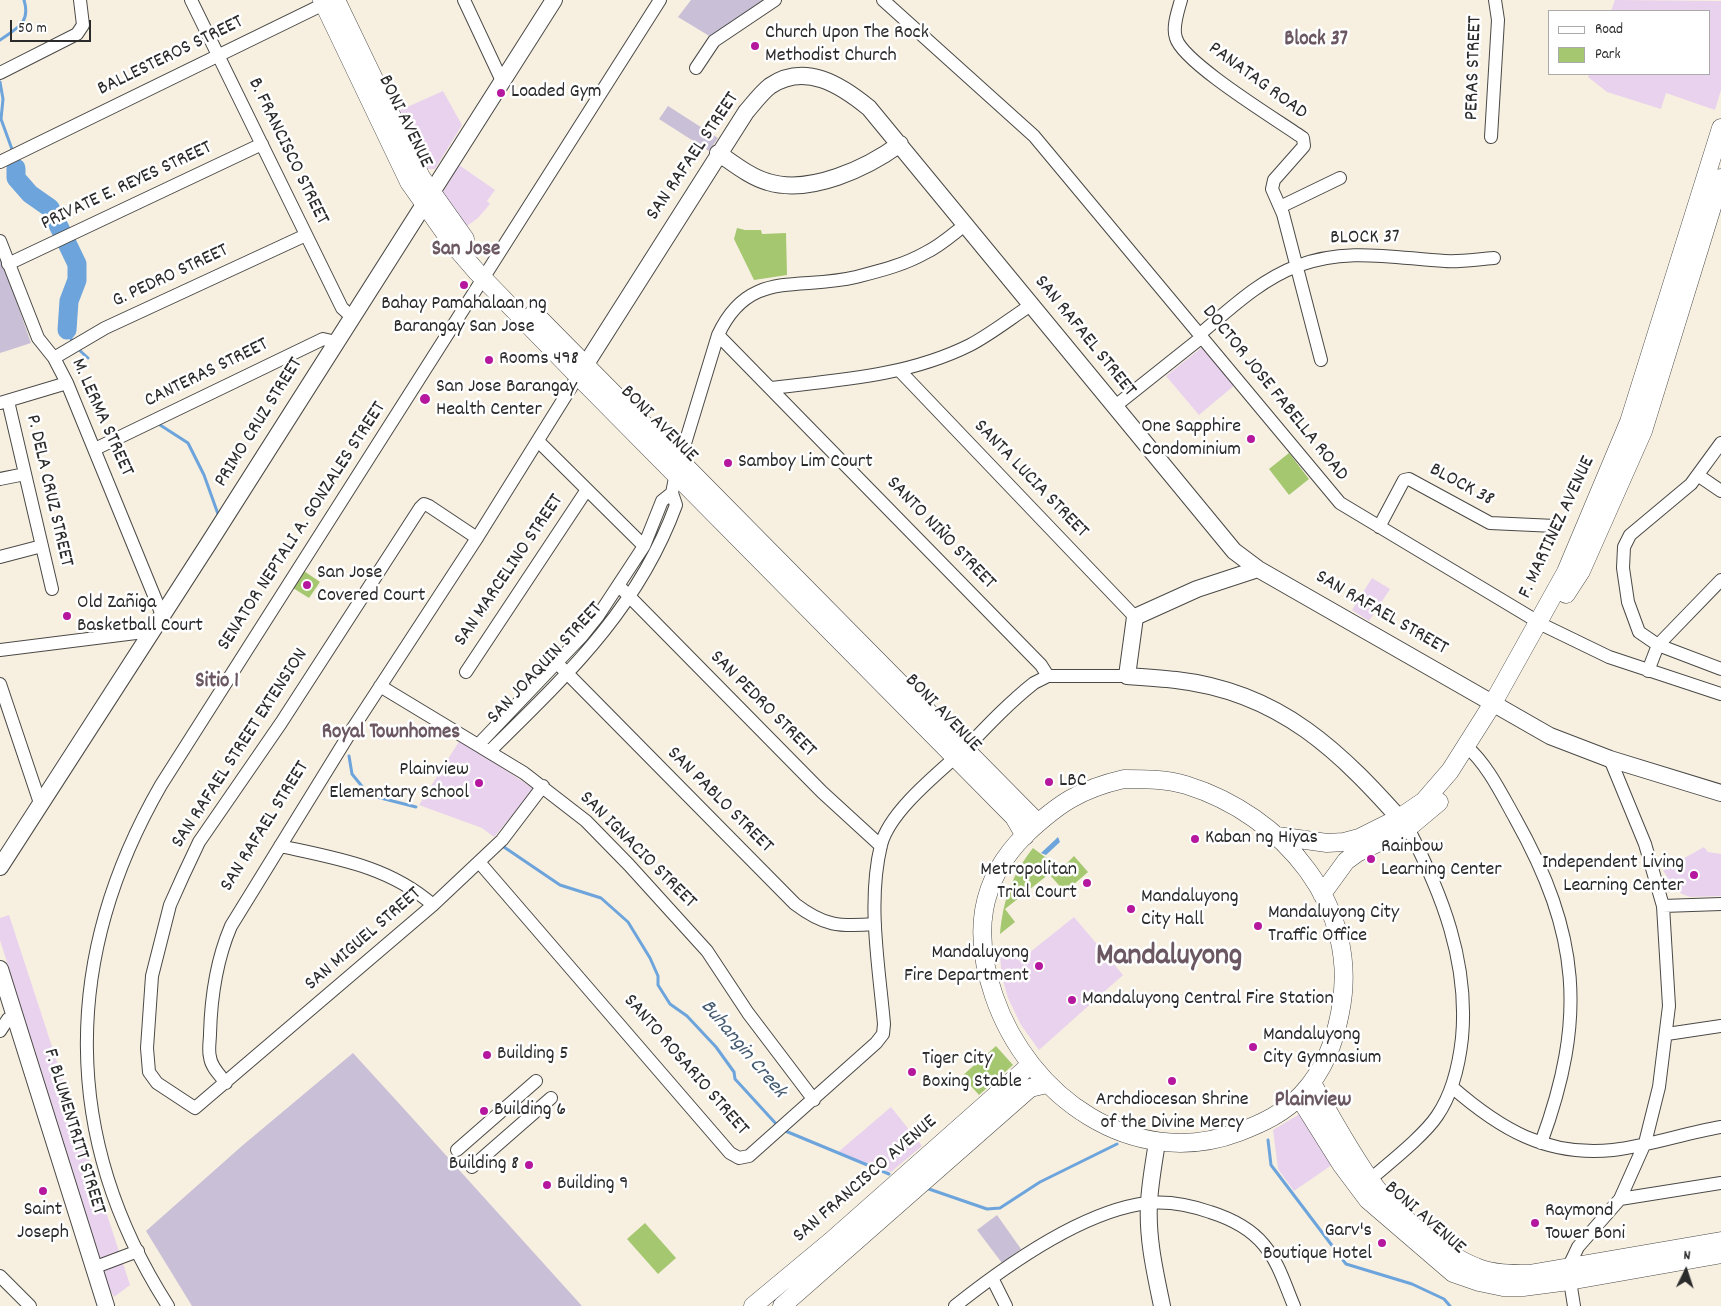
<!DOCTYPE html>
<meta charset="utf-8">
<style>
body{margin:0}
#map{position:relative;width:1721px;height:1306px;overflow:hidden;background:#f7f0e1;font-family:Dekko,sans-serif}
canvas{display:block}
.legend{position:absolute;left:1548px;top:10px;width:162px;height:65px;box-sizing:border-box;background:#fff;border:1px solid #aaa;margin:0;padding:6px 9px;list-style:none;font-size:15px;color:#2b2b2b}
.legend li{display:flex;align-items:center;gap:10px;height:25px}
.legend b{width:25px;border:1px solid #aaa}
.north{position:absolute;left:1661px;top:1246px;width:50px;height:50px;-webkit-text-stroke:4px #fff;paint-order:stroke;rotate:4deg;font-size:14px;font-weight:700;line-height:20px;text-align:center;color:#2b2b2b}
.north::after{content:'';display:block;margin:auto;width:18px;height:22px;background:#2b2b2b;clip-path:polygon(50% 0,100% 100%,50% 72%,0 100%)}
.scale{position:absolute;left:10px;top:20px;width:81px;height:22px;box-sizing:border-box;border:2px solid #2b2b2b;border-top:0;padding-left:6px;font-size:15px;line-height:18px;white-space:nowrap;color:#2b2b2b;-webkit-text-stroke:4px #fff;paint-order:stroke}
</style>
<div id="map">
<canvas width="1721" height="1306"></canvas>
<ul class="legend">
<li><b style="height:6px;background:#fff"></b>Road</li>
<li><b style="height:14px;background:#a4c770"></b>Park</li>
</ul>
<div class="north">N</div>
<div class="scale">50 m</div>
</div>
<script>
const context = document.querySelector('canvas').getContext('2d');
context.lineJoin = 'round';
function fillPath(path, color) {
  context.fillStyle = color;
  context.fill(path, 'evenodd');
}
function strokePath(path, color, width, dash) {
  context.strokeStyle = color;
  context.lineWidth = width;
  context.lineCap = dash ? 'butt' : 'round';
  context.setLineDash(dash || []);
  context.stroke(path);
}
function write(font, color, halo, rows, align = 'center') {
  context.font = font + ' Dekko,sans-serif';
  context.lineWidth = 5;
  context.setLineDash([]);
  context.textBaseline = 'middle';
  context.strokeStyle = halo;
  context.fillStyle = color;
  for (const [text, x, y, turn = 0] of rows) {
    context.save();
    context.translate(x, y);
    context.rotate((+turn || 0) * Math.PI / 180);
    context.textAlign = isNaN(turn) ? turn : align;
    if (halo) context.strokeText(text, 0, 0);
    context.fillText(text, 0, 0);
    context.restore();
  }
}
const built = new Path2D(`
 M1615,0L1721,1V90L1715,110L1666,93L1661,109L1607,92L1588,77L1589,74H1710V11H1611Z
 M443,91L462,125L435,169H428L396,112Z
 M459,165L495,190L487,201L490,204L478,218L464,228L441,195Z
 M1205,345L1236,384L1199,415L1166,376Z
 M1372,578L1390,589L1369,621L1352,610Z
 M460,740L534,789L494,837L482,828L419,805Z
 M1704,847L1708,852L1721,854V896L1690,897L1682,894L1673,887L1663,870Z
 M9,915L130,1285L114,1297L106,1282L0,940V918Z
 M1074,917L1123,975L1039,1050L1021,1025L1008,998L1002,977L1000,956L1013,953L1019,961Z
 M891,1107L922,1146L891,1172L837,1153Z
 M1303,1112L1336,1162L1294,1191L1278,1169L1273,1130Z`);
const industrial = new Path2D(`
 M691,0H768L711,37L678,17Z
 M668,106L718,138L709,151L659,119Z
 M0,254L31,343L0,353Z
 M353,1053L405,1110L582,1306H192L146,1231L243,1145Z
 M997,1215L1021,1249L1002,1263L977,1230Z`);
const green = new Path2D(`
 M737,228L745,230H761L762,234L786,233L787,275L754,280L734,239Z
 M1289,453L1309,479L1289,495L1269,469Z
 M304,571L320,582L309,598L293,588Z
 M1033,848L1061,869L1074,856L1088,872L1065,892L1049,874L1005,909L1015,922L1000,934C1003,900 1012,875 1033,848Z
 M996,1046L1013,1065L979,1095L962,1076Z
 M645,1223L676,1258L658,1274L627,1239Z`);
const water = new Path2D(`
 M1058,837L1060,842L1046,855L1041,853Z`);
const stream = new Path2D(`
 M0,40C17,28 31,23 24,0
 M0,82L3,99L1,119L13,152
 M14,159L16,168
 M67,330L73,343
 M77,348L88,358
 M157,423L188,443L204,475L218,514
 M349,756L352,774L369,795L416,807
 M501,845L560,885L601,898L628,922L650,958L658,976V985L670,1004L687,1016L716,1047L734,1072L735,1079L778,1126
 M783,1130L889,1174
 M1268,1140L1271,1165L1346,1264L1412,1284L1444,1299L1450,1306
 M926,1188L987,1209L1000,1208L1040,1182L1117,1144`);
const river = new Path2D(`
 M16,168V178L30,194L50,208L77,264V280L69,301L67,330`);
const minor = new Path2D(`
 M191,0L342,308L352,317
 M464,0L502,81
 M883,0L1034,136L1340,503L1545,626L1609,657L1721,694
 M1181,0C1178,11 1172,27 1176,38C1183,63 1279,121 1303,138L1304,146L1274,180L1272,189L1283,214L1321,360
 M696,68L714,41L775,0
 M0,73L77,34L83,25L80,0
 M1491,137L1498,20L1495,0
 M0,162L330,1
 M1280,207L1340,178
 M0,241L38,338L54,358L67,383L162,615
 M8,264L262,144
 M1200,334C1230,309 1260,280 1297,266C1346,247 1394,258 1445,261C1462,262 1478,259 1494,258
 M718,335L1041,665L1048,676
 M54,358L105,328L306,235
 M899,370L1135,617
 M771,388C839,380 908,376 970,345C991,334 1011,318 1031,305
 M8,401L52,589
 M0,403L67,383
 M1114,407L1202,337
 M538,441L644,546
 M1721,443L1691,484L1630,535L1624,547L1623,568L1628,602L1639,632L1658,645L1721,669
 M95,449L323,339L336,342
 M1699,476L1721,491
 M0,479L25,474
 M1379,527L1404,480L1409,479L1490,523L1555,526
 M477,538L429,506L424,504L420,508L281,723L199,842L183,876L170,905L152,976L147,1048L149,1072L157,1083L195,1108L433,905L502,840L543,786
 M0,557L42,546
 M619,586L822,792L881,846
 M0,650L152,631
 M557,663L795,904C824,926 839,927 875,924
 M1648,671L1658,645L1721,580
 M466,672L586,491
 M0,684L40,803
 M380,686L524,773L586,821L629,865L707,951L748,1013L814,1100
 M479,744L582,636L598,616L644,546L662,501L672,493
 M1466,746C1487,764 1501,793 1515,818C1580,934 1587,1018 1541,1143
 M490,751C567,675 638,609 676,505L672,493L676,473L718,335C749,268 798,291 856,277C879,271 904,265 925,253C940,246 953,234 966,224
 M280,846C335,858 389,866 433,905
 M479,862L730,1153L739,1158L749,1156L876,1043L883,1034L884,1024C879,966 867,903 881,845C890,810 941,771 968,746C989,724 1010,702 1034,683L1048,676H1127
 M1663,906L1721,904
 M0,1031L8,1019L14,1016
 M1667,1034L1721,1026
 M226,1083C220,1075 211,1067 210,1057C208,1050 210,1041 210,1034C211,996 216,961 231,926L353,728L477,538L578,376
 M1452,1087C1500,1129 1547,1157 1613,1150C1649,1146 1685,1133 1721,1127
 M457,1150L536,1081
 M472,1167L551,1098
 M1365,1184C1385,1166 1423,1137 1437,1116C1453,1093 1459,1065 1462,1038C1469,962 1442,894 1408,828
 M1620,1199L1721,1183
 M93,1268L138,1251
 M0,1276L30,1306
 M992,1278L1006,1306
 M168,1306C60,1137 62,957 161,785L660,0
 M955,1306C1004,1267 1083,1211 1147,1203C1167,1201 1190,1205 1210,1212C1229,1218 1251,1229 1264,1245C1279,1263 1285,1285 1294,1306
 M1574,1306L1568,1268L1578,1247L1620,1199L1645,1143L1659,1087L1669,1006L1663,906L1645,844L1610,759`);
const tertiary = new Path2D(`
 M718,153C733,163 750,177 768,182C810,195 867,168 900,144
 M579,375L746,112C753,104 761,93 770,86C805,62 841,85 869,108L1234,551L1258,569L1550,736L1610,759L1721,793
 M1258,569L1197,589L1135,617L1127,676C1143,677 1160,678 1176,680C1281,692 1341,752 1408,828
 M0,867L207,546L554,0
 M0,969L106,1306
 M1157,1142C1154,1162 1150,1183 1149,1203C1147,1238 1155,1272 1162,1306`);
const secondary = new Path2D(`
 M322,0L409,182L452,243L477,272L578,376L1014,817L1025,836
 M336,0L421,177L465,239
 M534,313L1038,823
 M1566,594L1581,571L1643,431L1721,178
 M1124,779C1144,779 1166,779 1186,785C1283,815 1362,907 1340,1013C1334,1044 1324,1070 1302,1094C1284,1113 1263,1123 1239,1132C1133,1172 1028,1096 994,996C973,935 978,881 1026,834C1058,804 1080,789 1124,779Z
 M1277,836L1327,843L1344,842L1359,838L1399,818L1424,801L1450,771L1493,703L1566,572L1629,422L1721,128
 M1322,894L1346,861L1357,853L1408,828L1439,802
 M1312,1083C1330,1115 1348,1148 1369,1178C1389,1209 1442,1254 1476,1267C1493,1274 1512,1274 1529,1274L1721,1241
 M1299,1097L1341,1164L1368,1200L1453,1273L1479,1282L1503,1287H1523L1569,1281L1721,1254
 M753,1306L830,1242L1030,1065
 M782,1306L1030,1088L1047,1084`);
const markers = [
 [755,46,5,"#b5179e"],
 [501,93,5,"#b5179e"],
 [464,285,5,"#b5179e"],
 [489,360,5,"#b5179e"],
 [425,399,6,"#b5179e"],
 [1251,439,5,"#b5179e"],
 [728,463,5,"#b5179e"],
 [307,585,5,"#b5179e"],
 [67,616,5,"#b5179e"],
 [1049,782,5,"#b5179e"],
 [479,783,5,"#b5179e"],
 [1195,839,5,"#b5179e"],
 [1371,859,5,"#b5179e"],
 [1694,875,5,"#b5179e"],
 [1087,883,5,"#b5179e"],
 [1131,909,5,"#b5179e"],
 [1258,926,5,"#b5179e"],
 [1039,966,5,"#b5179e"],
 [1072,1000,5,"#b5179e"],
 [1253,1047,5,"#b5179e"],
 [487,1055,5,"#b5179e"],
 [912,1072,5,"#b5179e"],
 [1172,1081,5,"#b5179e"],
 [484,1111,5,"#b5179e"],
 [529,1165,5,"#b5179e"],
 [547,1185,5,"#b5179e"],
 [43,1191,5,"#b5179e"],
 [1535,1223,5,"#b5179e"],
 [1382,1243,5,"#b5179e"]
];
const poiNames = [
 ["Church Upon The Rock",765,34],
 ["Methodist Church",765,57],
 ["Loaded Gym",511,93],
 ["Bahay Pamahalaan ng",464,305,"center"],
 ["Barangay San Jose",464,328,"center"],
 ["Rooms 498",499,360],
 ["San Jose Barangay",436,388],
 ["Health Center",436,411],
 ["One Sapphire",1241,428,"right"],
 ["Condominium",1241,451,"right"],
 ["Samboy Lim Court",738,463],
 ["San Jose",317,574],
 ["Covered Court",317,597],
 ["Old Zañiga",77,604],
 ["Basketball Court",77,627],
 ["Plainview",469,771,"right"],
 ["Elementary School",469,794,"right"],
 ["LBC",1059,782],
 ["Kaban ng Hiyas",1205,839],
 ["Rainbow",1381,848],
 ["Learning Center",1381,871],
 ["Independent Living",1684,864,"right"],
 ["Learning Center",1684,887,"right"],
 ["Metropolitan",1077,871,"right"],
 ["Trial Court",1077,894,"right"],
 ["Mandaluyong",1141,898],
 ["City Hall",1141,921],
 ["Mandaluyong City",1268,914],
 ["Traffic Office",1268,937],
 ["Mandaluyong",1029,954,"right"],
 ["Fire Department",1029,977,"right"],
 ["Mandaluyong Central Fire Station",1082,1000],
 ["Mandaluyong",1263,1036],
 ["City Gymnasium",1263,1059],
 ["Building 5",497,1055],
 ["Tiger City",922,1060],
 ["Boxing Stable",922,1083],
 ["Archdiocesan Shrine",1172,1101,"center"],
 ["of the Divine Mercy",1172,1124,"center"],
 ["Building 6",494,1111],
 ["Building 8",519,1165,"right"],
 ["Building 9",557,1185],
 ["Saint",43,1211,"center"],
 ["Joseph",43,1234,"center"],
 ["Raymond",1545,1212],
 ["Tower Boni",1545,1235],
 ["Garv's",1372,1232,"right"],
 ["Boutique Hotel",1372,1255,"right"]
];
const streetNames = [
 ["BALLESTEROS STREET",171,57,-26],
 ["PERAS STREET",1475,68,-88],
 ["PANATAG ROAD",1257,82,36],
 ["BONI AVENUE",404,122,64],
 ["B. FRANCISCO STREET",287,152,64],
 ["SAN RAFAEL STREET",694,157,-56],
 ["PRIVATE E. REYES STREET",127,187,-25],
 ["BLOCK 37",1365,239,-1],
 ["G. PEDRO STREET",171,277,-25],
 ["SAN RAFAEL STREET",1084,337,51],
 ["CANTERAS STREET",207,374,-26],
 ["DOCTOR JOSE FABELLA ROAD",1274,394,51],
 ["M. LERMA STREET",101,418,66],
 ["PRIMO CRUZ STREET",260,423,-58],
 ["BONI AVENUE",658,425,45],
 ["SANTA LUCIA STREET",1030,480,46],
 ["BLOCK 38",1461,486,28],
 ["P. DELA CRUZ STREET",48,491,77],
 ["SENATOR NEPTALI A. GONZALES STREET",303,527,-57],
 ["F. MARTINEZ AVENUE",1558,528,-65],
 ["SANTO NIÑO STREET",940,534,46],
 ["SAN MARCELINO STREET",510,571,-56],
 ["SAN RAFAEL STREET",1381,614,30],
 ["SAN JOAQUIN STREET",546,664,-47],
 ["SAN PEDRO STREET",762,705,45],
 ["BONI AVENUE",942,714,46],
 ["SAN RAFAEL STREET EXTENSION",241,749,-57],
 ["SAN PABLO STREET",719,801,45],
 ["SAN RAFAEL STREET",266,827,-58],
 ["SAN IGNACIO STREET",637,851,45],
 ["SAN MIGUEL STREET",364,940,-41],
 ["SANTO ROSARIO STREET",685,1066,49],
 ["F. BLUMENTRITT STREET",73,1132,73],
 ["SAN FRANCISCO AVENUE",866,1180,-41],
 ["BONI AVENUE",1424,1219,41]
];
const neighbourhoodNames = [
 ["Block 37",1316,41],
 ["San Jose",466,251],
 ["Sitio 1",217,683],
 ["Royal Townhomes",391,734]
];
const waterNames = [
 ["Buhangin Creek",742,1050,50]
];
const quarterNames = [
 ["Plainview",1313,1102]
];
const townNames = [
 ["Mandaluyong",1169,959]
];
fillPath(built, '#e9d2ed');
fillPath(industrial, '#c9bfd7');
fillPath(green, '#a4c770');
fillPath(water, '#6ca4db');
strokePath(stream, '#6ca4db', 3);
strokePath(river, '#6ca4db', 19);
strokePath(minor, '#4a4946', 14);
strokePath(tertiary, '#4a4946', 18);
strokePath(secondary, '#4a4946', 19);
strokePath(minor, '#fff', 12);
strokePath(tertiary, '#fff', 16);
strokePath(secondary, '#fff', 18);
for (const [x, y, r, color] of markers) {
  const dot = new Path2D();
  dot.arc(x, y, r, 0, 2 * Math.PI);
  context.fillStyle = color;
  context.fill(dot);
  strokePath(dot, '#fff', 2);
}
write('20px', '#2b2b2b', '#fff', poiNames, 'left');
write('20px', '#2b2b2b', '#fff', streetNames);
write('bold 21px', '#6b5862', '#fff', neighbourhoodNames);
write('italic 21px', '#455b71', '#fff', waterNames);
write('bold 22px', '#6b5862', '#fff', quarterNames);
write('bold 30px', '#6b5862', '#fff', townNames);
</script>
